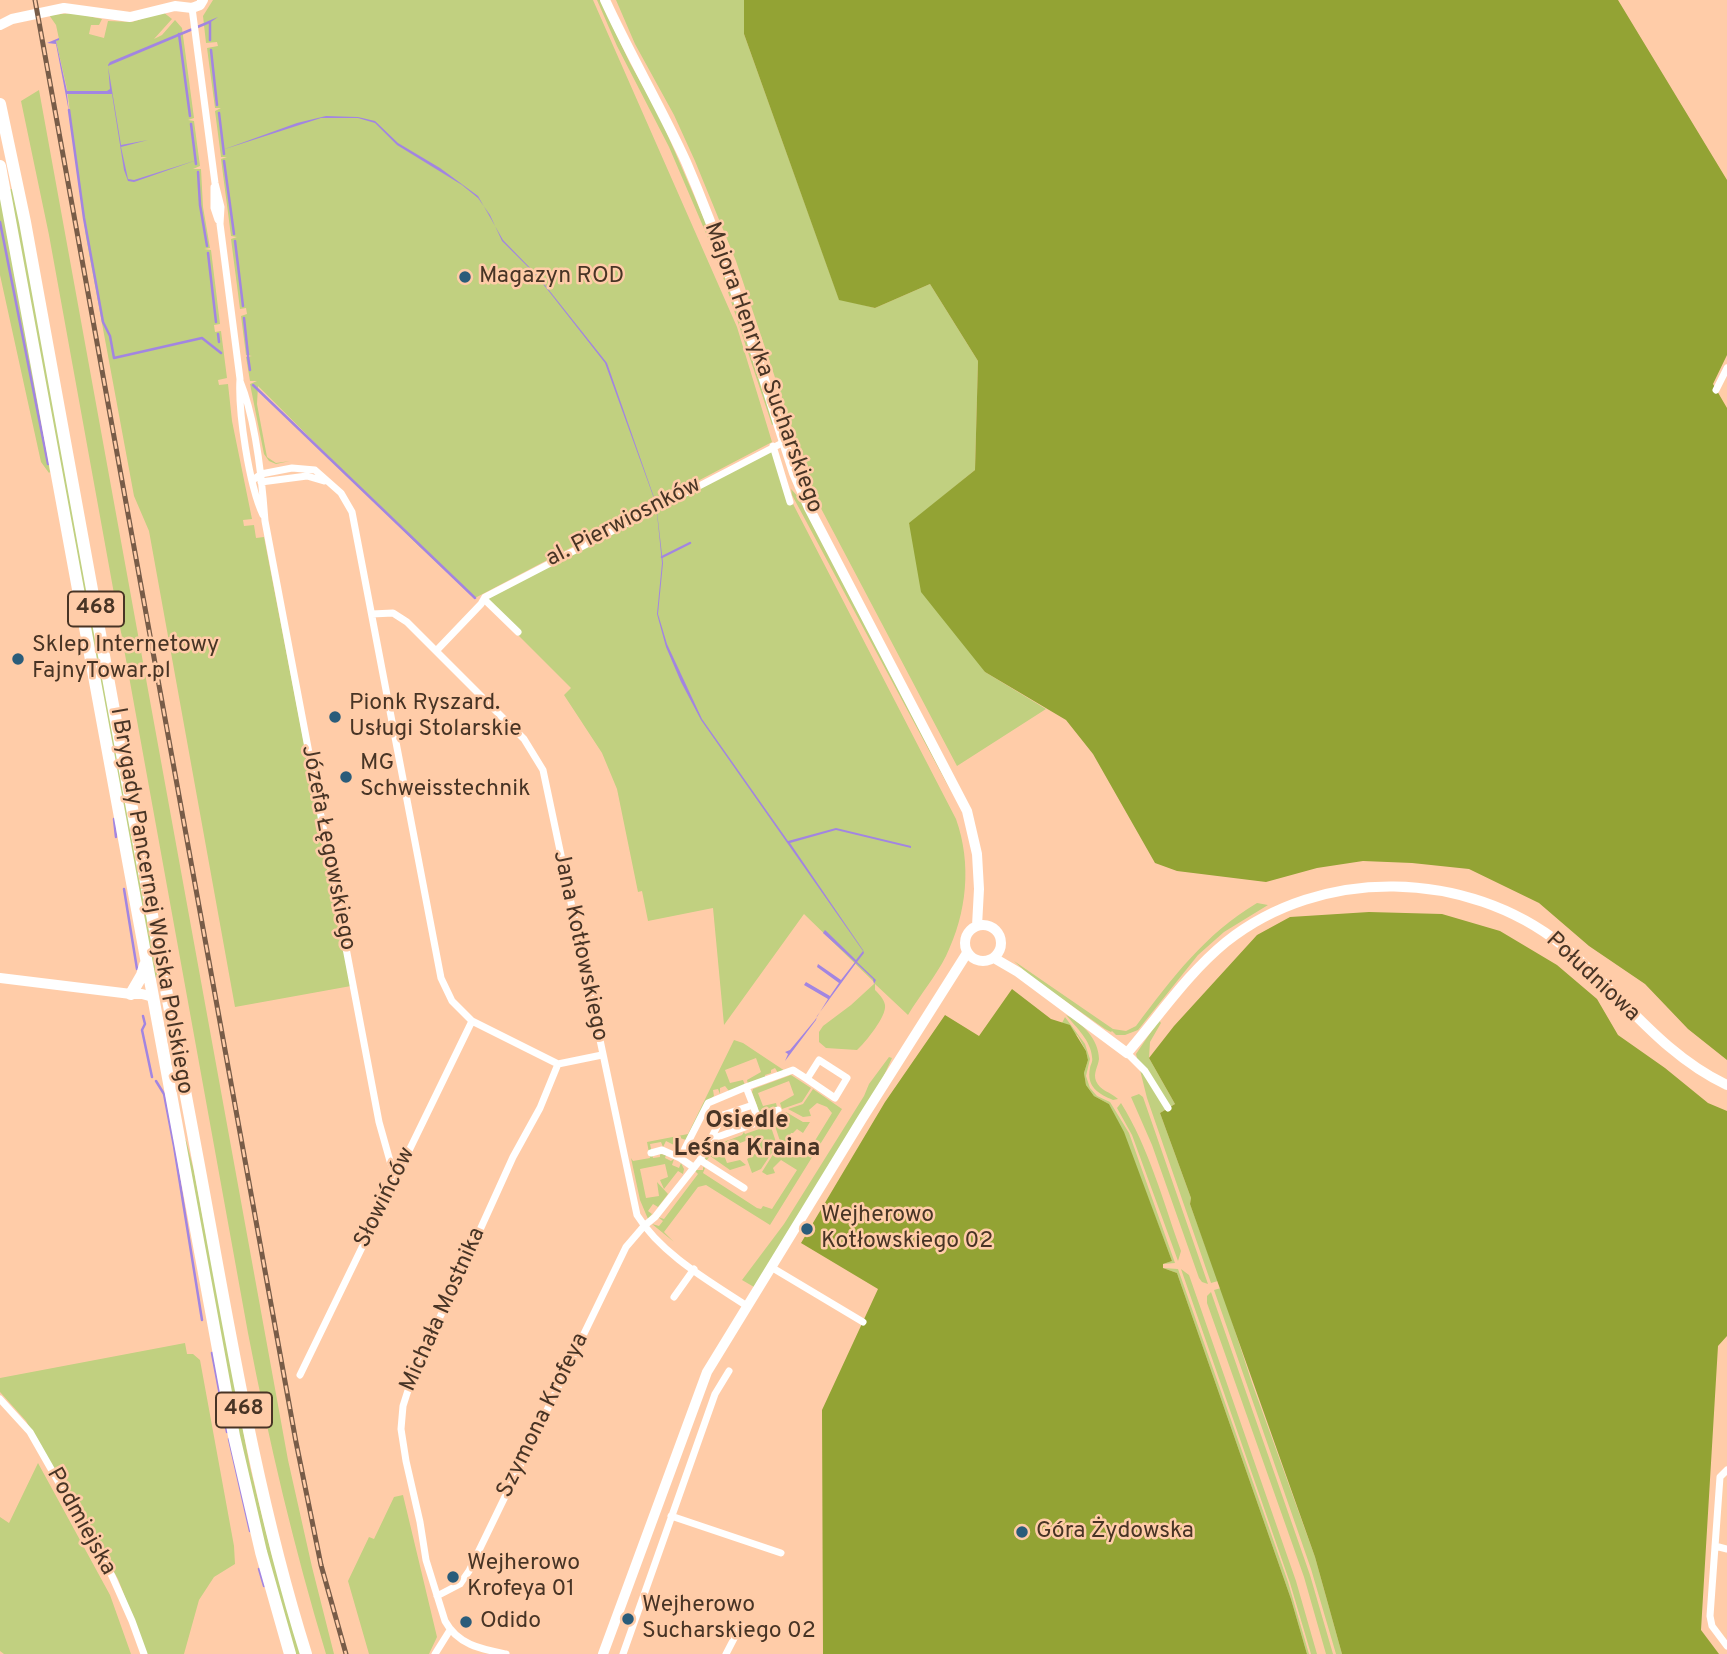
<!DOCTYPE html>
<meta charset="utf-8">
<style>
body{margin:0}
canvas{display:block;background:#ffcca8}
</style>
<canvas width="1727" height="1654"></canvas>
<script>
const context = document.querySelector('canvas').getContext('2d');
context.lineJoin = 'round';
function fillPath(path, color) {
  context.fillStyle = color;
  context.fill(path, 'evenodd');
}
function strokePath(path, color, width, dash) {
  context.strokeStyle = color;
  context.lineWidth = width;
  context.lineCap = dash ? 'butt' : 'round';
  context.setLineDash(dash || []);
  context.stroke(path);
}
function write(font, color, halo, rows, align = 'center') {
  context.font = font + ' Overpass,sans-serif';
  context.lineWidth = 5;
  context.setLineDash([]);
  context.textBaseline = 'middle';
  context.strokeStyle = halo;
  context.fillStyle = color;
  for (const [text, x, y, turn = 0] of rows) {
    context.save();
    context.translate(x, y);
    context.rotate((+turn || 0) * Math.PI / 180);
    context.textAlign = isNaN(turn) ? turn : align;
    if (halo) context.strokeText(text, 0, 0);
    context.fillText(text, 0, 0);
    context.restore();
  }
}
const green = new Path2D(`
 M213,0H593L737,327L772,442L475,598L420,547L258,386L257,404L267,457L276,463L290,461L276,464L269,461L264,454L250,384L257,381H250L246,357L252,356L246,355L241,316L247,314L246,308L240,309L231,239L237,237L231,236L221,159L227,157H221L215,111L221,108H215L207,48L218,46L217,42L206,43L203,16Z
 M597,0H600L630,63L659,115L708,228L724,269L774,424L772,425L717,259L669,147L617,46Z
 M616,0H744V34L839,299L875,308L930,284L978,361L975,470L909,524L985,672L1046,709L957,766L815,497L736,261L695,161L674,115L635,44Z
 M163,12L172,19L154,39L162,35L175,20L182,28L194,118L188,120L194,121L200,166L193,169H201L203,207L210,248L204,249L211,250L220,324L214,325L215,332L221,331L227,378L218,380L219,385L228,384L232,421L252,519L243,520L244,526L254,525L256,538L264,537L351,986L235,1007L149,531L134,496L86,237L67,89L56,41L59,39L56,25L49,15L74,13L102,19L99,25H91L89,34L104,38L108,21L132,22Z
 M39,90L288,1460L312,1567L334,1654H326C294,1548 269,1442 248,1333L49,235L21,101Z
 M12,189L17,205L159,977L153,978L8,190Z
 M0,190L50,472L49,473L41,462L0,275Z
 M772,451L792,502L956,819C972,864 967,913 946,956C936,976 920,995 908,1015L875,984V990C879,994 884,999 885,1005C887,1016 865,1043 857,1050L826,1048L819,1042V1032L823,1026L851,1005L875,983L804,914L724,1025L713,908L648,921L642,891L638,892L617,789L602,753L564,695L571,688L516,633L487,599Z
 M791,489L801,500L954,797L792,495Z
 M1257,903L1268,905L1224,932L1198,955L1138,1030L1125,1035H1116L1112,1031L1111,1032L1105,1029L1031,977L1014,961L1113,1029L1126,1031L1136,1026C1172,978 1205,934 1257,903Z
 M1066,1015C1082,1022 1099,1040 1099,1059C1098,1067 1093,1073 1096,1081C1100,1091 1111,1092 1118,1099L1113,1100C1099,1094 1086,1087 1090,1068C1091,1063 1093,1062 1092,1057C1091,1041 1076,1027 1066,1015Z
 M1065,1017L1085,1044L1090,1059L1086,1076L1090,1088L1097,1096L1110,1102L1129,1133L1175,1263L1163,1264L1172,1261L1123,1132L1109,1104L1094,1096L1086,1085L1084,1073L1088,1060L1086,1051L1078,1036L1062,1023Z
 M1159,1020L1161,1023L1150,1042L1149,1058L1175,1104L1160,1113L1191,1198L1190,1204L1218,1281L1211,1283L1147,1098L1136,1054Z
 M734,1040L743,1043L785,1071L778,1073L775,1068L771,1070V1073L765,1075V1078L748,1084L747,1080L761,1072L756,1058L725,1070L730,1083L743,1080L745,1085L729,1091L725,1086L720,1088V1094L718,1089L713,1090L714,1096L705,1103L686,1140L680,1138L676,1147L681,1150L680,1152L673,1151L676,1146L666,1141L663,1147L661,1142L650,1144L653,1158L660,1157V1154L666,1155L665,1158L671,1161L674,1159L672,1165L679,1168L681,1163L684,1169L683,1174L678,1171L664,1189L660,1180L668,1177L665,1164L640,1169L646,1198L659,1196L657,1182L668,1194L658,1207L653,1204L648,1211L652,1214L648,1219L640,1200L631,1158L633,1161L650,1158L647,1142L688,1134Z
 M889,1057L892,1058L882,1080L754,1287L742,1280L784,1224L864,1096L869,1084Z
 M791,1075L811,1088L802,1102L782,1109L780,1103L794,1095L789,1081L758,1093L763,1106L776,1103L777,1107L759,1112L752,1092L753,1089Z
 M813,1089L842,1109L770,1225L706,1185L698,1187L664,1232L674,1242L652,1224L659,1226L663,1221L658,1217L664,1219L698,1174L694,1170H703V1167L705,1168L703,1173L757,1208L761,1209L763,1206L772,1209L797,1170L781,1160L773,1168L775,1173L767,1175L762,1172L777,1148L782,1147L795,1155L799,1149L808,1152L832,1113L827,1107L817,1103L809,1110L811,1116L803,1117L788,1109L803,1104Z
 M1139,1094L1143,1097L1208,1284L1202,1282L1199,1278L1152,1145L1131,1097Z
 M1121,1103C1149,1148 1163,1201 1181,1251L1178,1261L1132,1135L1117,1108Z
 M786,1112L803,1122H810L803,1133L797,1129L793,1133H791L789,1137L794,1146L792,1149L780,1141L774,1123L782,1120L780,1114Z
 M763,1120L765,1126L770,1124L777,1145L761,1169L752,1173L747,1159L758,1152L753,1138L722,1150L727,1163L740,1160L746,1165L730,1170L710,1156L706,1161L705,1158L707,1153L712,1155L717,1148L712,1144L714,1143L716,1145L742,1135L744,1132L745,1134L765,1127Z
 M183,1140H186L194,1171L250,1467L271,1552L301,1654H294L244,1468Z
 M1163,1268L1178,1269L1288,1582L1309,1654H1307L1291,1599L1177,1273Z
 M1181,1269L1189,1275L1296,1581L1317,1654H1311L1290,1583Z
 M1221,1288L1252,1383L1315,1557L1342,1654H1336L1311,1569L1214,1290Z
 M1211,1292L1310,1575L1333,1654H1326L1304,1577L1207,1303V1296Z
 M185,1343L187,1354H193L200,1360L234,1546L235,1564L214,1577L199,1600L184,1654H147L118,1579L26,1421L0,1392V1378Z
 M38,1463L110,1595L131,1654H4L0,1651V1517L9,1523Z
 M403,1495L437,1637L429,1654H369L348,1581L369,1537L374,1539L394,1497Z`);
const forest = new Path2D(`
 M744,0H1618L1727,180V355L1713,384L1727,408V1060L1688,1029L1645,984L1589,946L1539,903L1469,869L1412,863L1363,861L1317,868L1266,882L1177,871L1155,863L1093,754L1066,720L985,672L921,592L909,523L975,470L978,361L930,284L875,308L839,300L744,34Z
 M1369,912L1442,914L1500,931L1557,965L1597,999L1618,1035L1665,1068L1708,1103L1727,1111V1336L1718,1346L1701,1630L1719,1654H1342L1315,1557L1190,1204L1191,1198L1160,1113L1175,1104L1149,1058L1174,1026L1257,935L1290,917Z
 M1012,989L1051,1019L1070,1025L1086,1051L1088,1060L1084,1073L1086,1085L1094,1096L1109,1104L1124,1132L1172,1261L1163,1264V1268L1177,1273L1291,1599L1307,1654H823L822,1410L878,1289L801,1243L885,1102L945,1015L979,1036Z`);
const water = new Path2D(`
 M218,17L208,24L108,66L121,145L148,140L121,147L128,179L134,180L197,160L134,182L128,181L124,170L112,94H67L69,112L56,44L47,43L59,38V40L56,41L67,91H107L110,89L108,65L110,62Z
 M326,116L358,117L375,121L398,143L440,168L478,196L503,240L537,275L607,363L656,503L663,563L658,614L667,644L702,719L788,841L836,828L911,846V848L836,830L790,843L863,950L864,953L857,962L876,980L874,984L873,979L856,963L817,1016L816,1020L785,1061L788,1054L785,1052L790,1050L815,1020L828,999L804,985L806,982L830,996L839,983L817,967L818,964L841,980L855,962L823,933L825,930L856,960L863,951L701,720L681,682L666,647L657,614L662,563L656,504L605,363L536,275L502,241L490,215L478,198L462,185L397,145L375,123L358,118H321L222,150L297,123Z`);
const stream = new Path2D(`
 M210,22V40
 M179,34L190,116
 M211,50L217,105
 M69,110L84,218L103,322L110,336L114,358L202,338L221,353
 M219,113L224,154
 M191,124L196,164
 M224,161L234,234
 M198,172L200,205L207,246
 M0,222L48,464
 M235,241L243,306
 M208,253L216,322
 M244,318L248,355
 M218,334L219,342
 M248,357L250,370
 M253,385L475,598
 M662,557L690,543
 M114,819L116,837
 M124,889L137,969
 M143,1016L145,1024L142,1030L152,1077
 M156,1081L164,1094L174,1146L202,1320
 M212,1353L227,1432
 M229,1439L250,1531
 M259,1569L264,1586`);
const street = new Path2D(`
 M192,8L215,183L221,207L220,224L240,379C238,412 249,485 263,515
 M214,187V208L218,220
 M240,381C256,420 262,479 265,521L379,1122L390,1161L396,1175
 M1716,390L1727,368
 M773,446L790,502
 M253,480L261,474L292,468L315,470L341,493L352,512L441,978L452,1001L472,1021L558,1064L602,1055
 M261,482L307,476L324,481
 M484,599L518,632
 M372,614L393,613L407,622L524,739L543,770L637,1215C661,1254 709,1281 747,1306
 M437,650L481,604L485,597L784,442
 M1127,1053L1145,1071L1168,1108
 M758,1118L778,1110
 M709,1140L759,1122L753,1105
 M651,1153L662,1150L680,1158
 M700,1160L744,1188
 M693,1167L680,1158L708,1103L746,1087
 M771,1267L863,1322
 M674,1297L694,1269
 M300,1375L472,1021
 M0,1399L30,1432L112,1576L132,1621L144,1654
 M1727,1470L1720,1477L1710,1616L1712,1626L1727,1646
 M671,1516L781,1553
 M1715,1546L1727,1549
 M437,1596L460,1584L469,1571L626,1247L644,1226L655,1217L700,1160L723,1115L753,1105L746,1087L793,1070L807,1079L819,1060L847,1078L835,1098L807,1079
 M435,1654L450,1630
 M506,1654C481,1649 458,1645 445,1621L426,1560L420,1522L406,1461L401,1429L403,1406L417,1362L445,1307L513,1157L540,1108L558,1064
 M623,1654L715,1394L729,1371
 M726,1654L741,1625`);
const secondary = new Path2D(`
 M605,0C630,55 661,107 686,162C730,264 760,369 794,473L809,508L967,811L977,854L979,889L977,926
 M0,25L12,19L64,8L130,17L175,6L192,8L200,5L203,0
 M965 943a18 18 0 1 1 36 0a18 18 0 1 1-36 0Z
 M994,958L1018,972L1127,1053C1160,1015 1187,974 1226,942C1321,866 1467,869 1562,945C1619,991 1659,1053 1727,1085
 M0,978L131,994H142L153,997
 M603,1654L707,1372L862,1119L967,953`);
const primary = new Path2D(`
 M0,104L25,222C82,534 138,848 198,1160C229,1326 255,1492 306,1654
 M0,166L234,1436L261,1552L290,1654
 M131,994L142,975L145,965`);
const rail = new Path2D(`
 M35,0L296,1442L321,1565L346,1654`);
const markers = [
 [465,277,7,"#2a5c7a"],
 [18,659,7,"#2a5c7a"],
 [335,717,7,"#2a5c7a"],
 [346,777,7,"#2a5c7a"],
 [807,1229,7,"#2a5c7a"],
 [1022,1532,7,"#2a5c7a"],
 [453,1577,7,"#2a5c7a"],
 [628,1619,7,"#2a5c7a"],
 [466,1622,7,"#2a5c7a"]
];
const shields = [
 [96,609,56],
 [244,1410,56]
];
const shieldNames = [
 ["468",96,609],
 ["468",244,1410]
];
const poiNames = [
 ["Magazyn ROD",479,277],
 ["Sklep Internetowy",32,646],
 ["FajnyTowar.pl",32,672],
 ["Pionk Ryszard.",349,704],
 ["Usługi Stolarskie",349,730],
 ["MG",360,764],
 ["Schweisstechnik",360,790],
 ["Wejherowo",821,1216],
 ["Kotłowskiego 02",821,1242],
 ["Góra Żydowska",1036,1532],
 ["Wejherowo",467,1564],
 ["Krofeya 01",467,1590],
 ["Wejherowo",642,1606],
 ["Sucharskiego 02",642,1632],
 ["Odido",480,1622]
];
const streetNames = [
 ["Majora Henryka Sucharskiego",762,368,70],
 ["al. Pierwiosnków",624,523,-27],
 ["Józefa Łęgowskiego",327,848,79],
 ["I Brygady Pancernej Wojska Polskiego",150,901,80],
 ["Jana Kotłowskiego",579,946,78],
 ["Południowa",1592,978,43],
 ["Słowińców",386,1198,-64],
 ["Michała Mostnika",444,1310,-66],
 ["Szymona Krofeya",544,1416,-64],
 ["Podmiejska",80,1522,61]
];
const neighbourhoodNames = [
 ["Osiedle",747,1122],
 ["Leśna Kraina",747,1150]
];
fillPath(green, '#c1d080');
fillPath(forest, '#93a334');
fillPath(water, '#a285e1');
strokePath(stream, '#a285e1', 2.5);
strokePath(street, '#fff', 7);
strokePath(secondary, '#fff', 10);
strokePath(primary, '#fff', 12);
strokePath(rail, '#785c48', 5);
strokePath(rail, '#ffcca8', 2.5, [8]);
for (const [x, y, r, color] of markers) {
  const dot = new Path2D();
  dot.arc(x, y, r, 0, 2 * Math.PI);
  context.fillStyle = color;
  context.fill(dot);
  strokePath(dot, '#ffcca8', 2.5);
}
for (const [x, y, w] of shields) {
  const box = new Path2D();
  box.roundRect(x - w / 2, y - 17.5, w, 35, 5);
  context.fillStyle = '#ffcca8';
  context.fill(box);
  strokePath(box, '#483425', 2);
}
write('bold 21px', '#483425', null, shieldNames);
write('23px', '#483425', '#ffcca8', poiNames, 'left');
write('23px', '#483425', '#ffcca8', streetNames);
write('bold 24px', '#483425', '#ffcca8', neighbourhoodNames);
</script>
